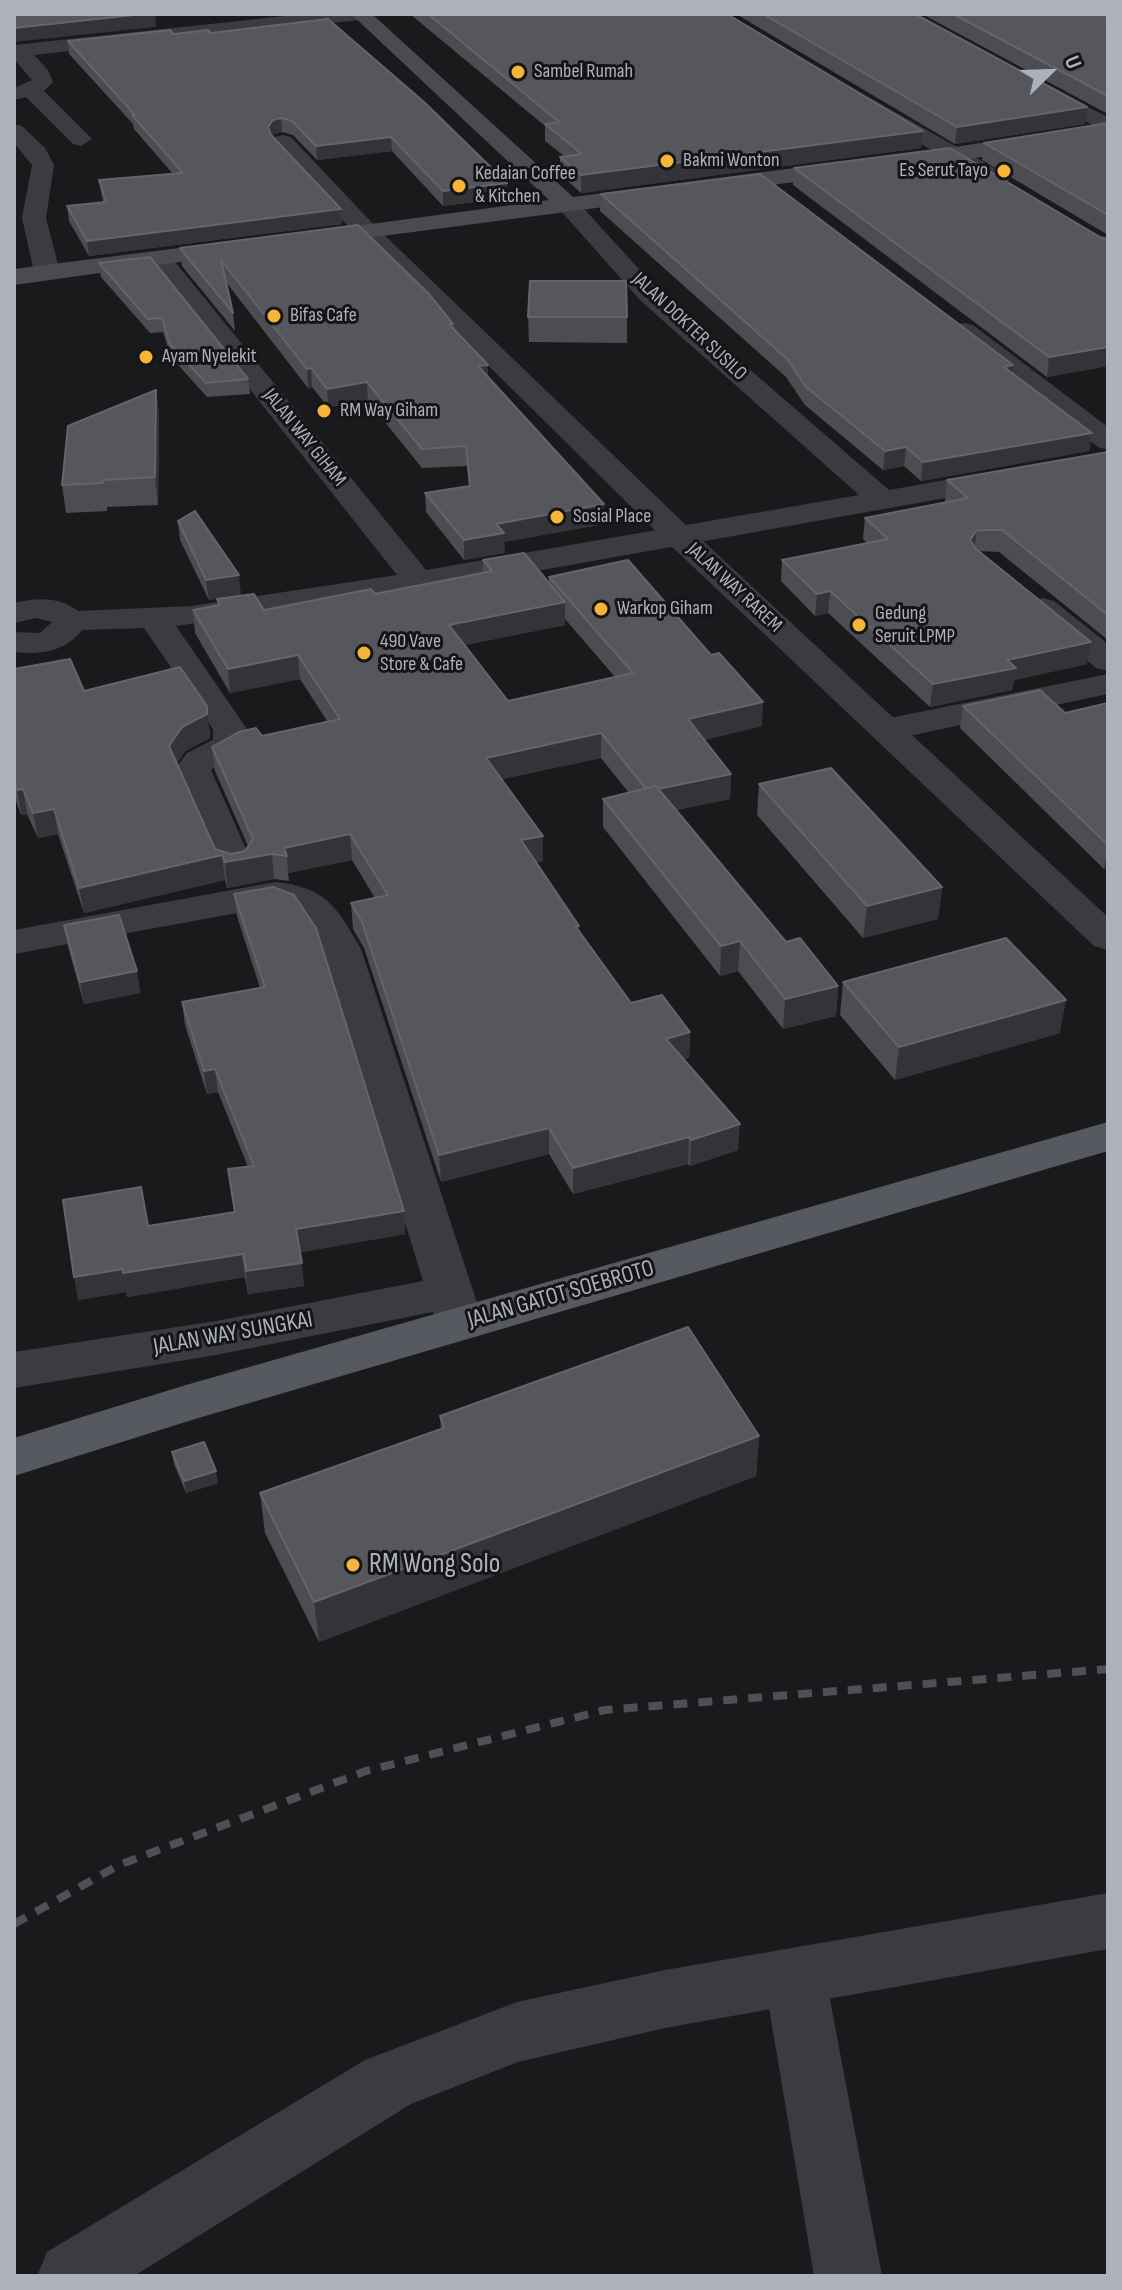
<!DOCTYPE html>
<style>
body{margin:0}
#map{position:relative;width:1122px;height:2290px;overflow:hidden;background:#1a1a1c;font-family:"Sofia Sans Condensed",sans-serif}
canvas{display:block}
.frame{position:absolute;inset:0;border:16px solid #acb1bc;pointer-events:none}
.north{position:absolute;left:1010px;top:32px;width:80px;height:80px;-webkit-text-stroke:6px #151517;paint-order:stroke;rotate:67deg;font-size:22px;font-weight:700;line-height:32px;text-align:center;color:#acb1bc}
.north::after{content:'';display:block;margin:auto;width:28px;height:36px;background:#acb1bc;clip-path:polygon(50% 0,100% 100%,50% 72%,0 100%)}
</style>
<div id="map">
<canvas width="1122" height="2290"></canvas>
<div class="frame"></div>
<div class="north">U</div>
</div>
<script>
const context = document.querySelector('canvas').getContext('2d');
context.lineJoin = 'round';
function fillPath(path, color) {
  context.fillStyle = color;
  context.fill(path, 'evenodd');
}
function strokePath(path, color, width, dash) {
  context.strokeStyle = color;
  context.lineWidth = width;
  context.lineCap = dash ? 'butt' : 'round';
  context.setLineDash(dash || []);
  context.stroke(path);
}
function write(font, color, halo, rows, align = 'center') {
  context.font = font + ' "Sofia Sans Condensed",sans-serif';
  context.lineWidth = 6;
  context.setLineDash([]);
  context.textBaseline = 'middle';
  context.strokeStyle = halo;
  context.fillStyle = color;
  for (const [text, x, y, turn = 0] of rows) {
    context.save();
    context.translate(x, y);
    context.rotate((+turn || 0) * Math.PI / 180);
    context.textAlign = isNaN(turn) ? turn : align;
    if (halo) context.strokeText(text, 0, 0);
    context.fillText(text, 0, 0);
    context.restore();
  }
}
const minor = new Path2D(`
 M304,14H369L359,20L34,55L48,70L53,82L44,91L92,139L81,146L73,144L26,97L14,100V88L32,80L14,59V45Z
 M1033,80L1108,117V133L1026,90L1022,86L1026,82Z
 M870,98L1005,174L1009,179L1005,184H989L862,109L859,104L862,99Z
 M14,124L22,126L45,148L54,165L46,218L60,272L56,277H38L34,272L22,218L32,165L14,143Z
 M283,135L291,137L376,227L379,232L376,237H358L275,147L272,142L275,137Z
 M568,198L576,200L659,291L889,490L1108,451V469L419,592L176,626L247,729C250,759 233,756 211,770L253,865L247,873L234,876L221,873L175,769L187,753L213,740V729L144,628L82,630C66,652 39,655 14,652V632L40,633L52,622L36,618L14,623V603C36,598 59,596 78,611L191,606L397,575L149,262L146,257L149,252H167L426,570L859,495L641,301L560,210L556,205L560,200Z
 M964,323L973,325L1108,427V450L1098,447L955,337L951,331L955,325Z
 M1043,598L1054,601L1108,644V671L1096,668L1032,615L1027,608L1032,601Z
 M1108,674V694L885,741L873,737L867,730L873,723L885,719Z
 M275,882C326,887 337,907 361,949L484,1324L477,1336L460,1341L443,1336L433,1312L216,1355L14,1388V1352L216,1321L423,1281L321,949C309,928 301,908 275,906L14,954V930Z
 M795,1949L817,1958L826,1978L882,2276H814L764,1978L773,1958Z`);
const tertiary = new Path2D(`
 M367,225L376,227L688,527L1108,917V950L1094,946L666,541L358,237L355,232L358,227Z
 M1108,1893V1949L665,2028L518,2062L411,2104L134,2276H37L47,2252L365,2060L517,2002L665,1970Z`);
const secondary = new Path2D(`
 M351,14H372L573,197L955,147L1108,123V137L955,161L306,246L297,244L294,239L297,234L549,200Z
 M242,240L251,242L254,247L251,252L14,285V269Z`);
const primary = new Path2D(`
 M1108,1122V1151L195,1419L14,1476V1438L186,1385Z`);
const rail = new Path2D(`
 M14,1924L119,1865L366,1771L605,1710L1108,1669`);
const wall = new Path2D(`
 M410,14H727L923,131L921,148L581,193L560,174V157L564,156L545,141V126Z
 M736,14H915L1085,124L955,144Z
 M922,14H1103L1108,16V114Z
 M211,33L507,183V198L443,206L392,151L317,160L293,135L282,132L274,134L273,136L341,209L342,224L89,256L69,221L67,206L103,202L99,180L173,174L134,129L133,124L69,54L68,41Z
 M1108,123V235L982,160L984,143Z
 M794,168L1108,239V366L1047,377L793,185Z
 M601,194L1012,373L1092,433L1089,451L921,481L904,466L883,470L805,405L786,377L600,211Z
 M180,248L453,324V328L488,377L604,504V524L504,542L505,553L464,560L426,512L425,493L469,486L467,466L422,468L368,401L328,407L312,387L308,388L226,282L233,313L235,331L182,266Z
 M99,263L248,379L250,394L207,397L171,357L163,332L150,333L101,277Z
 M528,317H627V343L529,342Z
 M156,390L159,416L158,505L107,507V511L66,513L62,485Z
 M1108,452V640L999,552L978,551L1087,664L1014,680L1012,690L930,707L828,613L815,616L781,581L782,560L867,543L863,539L865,518L946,502L945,501L947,480Z
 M178,521L241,595L209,600L180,540Z
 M483,560L549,583V577L762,726L704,740L731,774L730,799L676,810L786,942L838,986L836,1016L783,1029L738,971L720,976L603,827V799L629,793L601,758L502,779L543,836V861L536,862L579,932L631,1003L690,1032L689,1058L684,1059L738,1150L690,1166L688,1164L573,1194L549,1154L441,1182L364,948L353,929L351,903L375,898L352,860L288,873L289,881L274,879L227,888L225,880L84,913L58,834L38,838L27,814L21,815L14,795V669L210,730V738L185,751L177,763L215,849L231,854L245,851L248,846L215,771L212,747L327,721L300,679L230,693L195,633L193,610L218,605L217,599L264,610L375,594L483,573ZM565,619L615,677L508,701L465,645L565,625Z
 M1108,703V868L1104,869L960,728L963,706L1065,713Z
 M759,784L942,887L938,919L863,938L757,815Z
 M234,894L404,1211L405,1234L300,1252L304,1286L248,1294L245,1277L127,1297L126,1292L78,1300L148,1226L234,1212L228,1169L248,1167L218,1092L207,1094L185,1025L182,1002L260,988L237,916Z
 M64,925L137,971L140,993L84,1004L68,947Z
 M843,982L1060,1033L895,1080L840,1015Z
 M440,1416L759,1436L756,1476L319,1642L265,1533L260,1493L441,1430Z
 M172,1452L218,1483L186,1493L174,1464Z`);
const shadedWall = new Path2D(`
 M143,14H155L156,27L14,42V28Z
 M1087,107L1085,124L955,144L957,127Z
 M281,118L282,132L274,134L269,140L268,127L273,120Z
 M923,131L921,148L581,193V175Z
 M391,137L392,151L317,160L316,146Z
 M507,183V198L443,206V191Z
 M341,209L342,224L89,256L87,241Z
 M1108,347V366L1047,377L1049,357Z
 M488,365V383L478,366Z
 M1013,365L1011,383L1004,367Z
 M311,368L312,387L308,388L307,369Z
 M367,382L368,401L328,407L327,389Z
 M156,390L159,416L158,505L155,477Z
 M1092,433L1089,451L921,481L923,462Z
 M906,447L904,466L883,470L885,451Z
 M604,504V524L504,542L505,553L464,560V540L496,524Z
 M977,530L974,551L970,540Z
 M239,575L241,595L209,600L206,580Z
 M830,591L828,613L815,616L817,594Z
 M565,602V625L450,648L449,625Z
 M1091,642L1087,664L1014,680L1012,690L930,707L933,684L1007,660Z
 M298,655L300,679L230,693L228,669Z
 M763,702L762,726L687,744L688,719Z
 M207,706L210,738L185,751L172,770L169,746L182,727Z
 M601,733V758L487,782L486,758Z
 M731,774L730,799L648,816V791Z
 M23,789L27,814L21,815L17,790Z
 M54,809L58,834L38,838L33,813Z
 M350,834L352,860L288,873L287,856L284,848Z
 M543,836V861L521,866V840Z
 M1108,847V868L1104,869Z
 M272,854L274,879L227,888L225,862Z
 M222,855L225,880L84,913L79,888Z
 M942,887L938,919L863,938L867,906Z
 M740,941L738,971L720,976L721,946Z
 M137,971L140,993L84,1004L80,982Z
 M838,986L836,1016L783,1029L785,999Z
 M1066,1000L1060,1033L895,1080L899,1047Z
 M690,1032L689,1058L665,1065L666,1039Z
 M215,1069L218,1092L207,1094L204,1071Z
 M740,1124L738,1150L690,1166L691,1140Z
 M549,1128V1154L441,1182L439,1155Z
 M689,1137L688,1164L573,1194V1168Z
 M404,1211L405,1234L298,1253L296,1229Z
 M243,1254L245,1277L127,1297L126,1292L78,1300L74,1277L123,1269Z
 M302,1263L304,1286L248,1294L246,1271Z
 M759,1436L756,1476L319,1642L314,1602Z
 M216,1471L218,1483L186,1493L184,1481Z`);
const building = new Path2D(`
 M14,14H143L14,28Z
 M428,14H727L923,131L581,175L560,157L582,154L545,124L559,122Z
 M763,14H915L1087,107L957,127Z
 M953,14H1103L1108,16V96Z
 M328,19L424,102L507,183L443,191L391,137L316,146L292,121L281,118L273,120L268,127L271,135L341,209L87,241L67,206L106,202L99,180L183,173L132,115H135L68,41L170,30L174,34L208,30L211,33Z
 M1108,123V215L984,143Z
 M950,148L1100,237L1108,239V347L1049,357L794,168Z
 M760,174L1013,365L1004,367L1092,433L923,462L906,447L885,451L806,387L787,359L601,194Z
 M358,225L430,295L453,324H449L488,365L478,366L604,504L496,524L504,533L464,540L425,493L470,486L466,446L422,449L367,382L327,389L311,368L307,369L221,260L233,313L180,248Z
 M150,257L248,379L206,383L169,343L162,318L148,319L99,263Z
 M530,281H626L627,317H528Z
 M156,390L155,477L103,480V483L62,485L68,426Z
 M1108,452V615L1002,530H977L970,540L976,549L1091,642L1007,660L1016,668L933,684L830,591L817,594L782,560L888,539L865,518L968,498L947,480Z
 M195,511L239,575L206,580L178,521Z
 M524,553L565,602L449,625L508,701L633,673L549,577L628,560L711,655L719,653L763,702L688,719L731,774L658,789L656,786L646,789L601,733L486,758L543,836L521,840L579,926L576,927L631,1003L662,995L690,1032L666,1039L740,1124L691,1140L689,1137L573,1168L549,1128L439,1155L362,922L351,903L388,895L350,834L284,848L287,856L272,854L225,862L222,855L79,888L54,809L33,813L23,789L17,790L14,783V669L70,659L84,691L180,667L207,706V714L182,727L169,746L215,849L231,854L245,851L253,839L212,747L239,732L256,728L262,736L340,719L298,655L228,669L193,610L220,605L217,599L254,594L264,610L371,589L375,594L492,571L483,560Z
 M1040,690L1065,713L1108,703V845L963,706Z
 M831,768L942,887L867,906L759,784Z
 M656,786L786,942L800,938L838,986L785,999L740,941L721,946L603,799Z
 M273,887L294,895L316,928L404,1211L296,1229L302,1263L246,1271L243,1254L123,1273V1269L74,1277L63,1200L141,1187L148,1226L235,1212L228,1169L254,1166L215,1069L204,1071L182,1002L265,987L234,894Z
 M119,915L137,971L80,982L64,925Z
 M1006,938L1066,1000L899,1047L843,982Z
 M688,1327L759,1436L314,1602L260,1493L444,1428L440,1416Z
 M204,1442L216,1471L184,1481L172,1452Z`);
const markers = [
 [518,72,8,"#f6b438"],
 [667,161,8,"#f6b438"],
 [1004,171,8,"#f6b438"],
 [459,186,8,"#f6b438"],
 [274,316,8,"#f6b438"],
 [146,357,8,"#f6b438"],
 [324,411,8,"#f6b438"],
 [557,517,8,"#f6b438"],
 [601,609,8,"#f6b438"],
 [859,625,8,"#f6b438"],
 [364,653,8,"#f6b438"],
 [353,1565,8,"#f6b438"]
];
const farPoinames = [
 ["Sambel Rumah",534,72],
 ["Bakmi Wonton",683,161],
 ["Es Serut Tayo",988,171,"right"],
 ["Kedaian Coffee",475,174],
 ["& Kitchen",475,197],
 ["Bifas Cafe",290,316],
 ["Ayam Nyelekit",162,357],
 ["RM Way Giham",340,411],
 ["Sosial Place",573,517],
 ["Warkop Giham",617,609],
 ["Gedung",875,614],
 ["Seruit LPMP",875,637],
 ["490 Vave",380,642],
 ["Store & Cafe",380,665]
];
const farStreetnames = [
 ["JALAN DOKTER SUSILO",689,327,43],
 ["JALAN WAY GIHAM",304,438,51],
 ["JALAN WAY RAREM",734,588,43]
];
const streetNames = [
 ["JALAN GATOT SOEBROTO",561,1295,-16],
 ["JALAN WAY SUNGKAI",233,1334,-10]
];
const nearPoinames = [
 ["RM Wong Solo",369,1565]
];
fillPath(minor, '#3b3c41');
fillPath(tertiary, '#3b3c41');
fillPath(secondary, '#494b51');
fillPath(primary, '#575960');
strokePath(rail, '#4e5056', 8, [14, 11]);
fillPath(wall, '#4b4d51');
fillPath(shadedWall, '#333437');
fillPath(building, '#56575d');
strokePath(building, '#63656c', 2);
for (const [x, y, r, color] of markers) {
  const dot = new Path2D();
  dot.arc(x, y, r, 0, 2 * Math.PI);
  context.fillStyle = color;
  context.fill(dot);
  strokePath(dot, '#151517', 3);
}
write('20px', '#acb1bc', '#151517', farPoinames, 'left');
write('20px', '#acb1bc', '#151517', farStreetnames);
write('24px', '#acb1bc', '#151517', streetNames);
write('28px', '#acb1bc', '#151517', nearPoinames, 'left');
</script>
